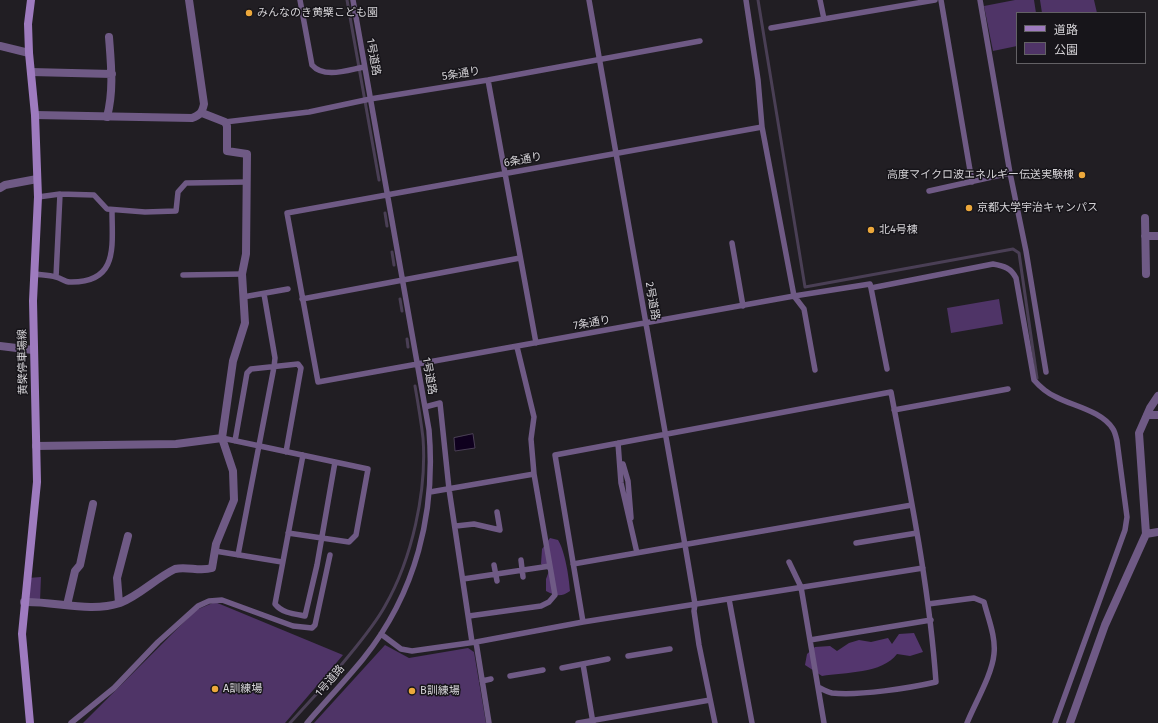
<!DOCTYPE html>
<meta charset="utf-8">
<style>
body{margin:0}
#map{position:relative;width:1158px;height:723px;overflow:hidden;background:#211e23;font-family:"Fira Sans","Noto Sans JP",sans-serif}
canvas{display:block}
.legend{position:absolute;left:1016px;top:12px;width:130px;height:52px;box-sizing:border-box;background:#17151a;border:1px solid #636165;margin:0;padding:5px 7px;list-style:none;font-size:12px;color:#d4d2d6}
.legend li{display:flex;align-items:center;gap:8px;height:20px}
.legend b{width:20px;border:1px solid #636165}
</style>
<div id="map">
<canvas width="1158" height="723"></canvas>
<ul class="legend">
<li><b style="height:5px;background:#9e7bbf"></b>道路</li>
<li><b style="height:11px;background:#4f3467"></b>公園</li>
</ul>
</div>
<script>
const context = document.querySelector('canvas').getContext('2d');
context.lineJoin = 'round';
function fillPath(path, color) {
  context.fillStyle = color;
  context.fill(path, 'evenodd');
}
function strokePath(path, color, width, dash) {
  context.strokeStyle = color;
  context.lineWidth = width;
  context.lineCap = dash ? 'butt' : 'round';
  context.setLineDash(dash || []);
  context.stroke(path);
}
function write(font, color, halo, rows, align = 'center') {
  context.font = font + ' "Fira Sans","Noto Sans JP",sans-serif';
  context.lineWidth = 3;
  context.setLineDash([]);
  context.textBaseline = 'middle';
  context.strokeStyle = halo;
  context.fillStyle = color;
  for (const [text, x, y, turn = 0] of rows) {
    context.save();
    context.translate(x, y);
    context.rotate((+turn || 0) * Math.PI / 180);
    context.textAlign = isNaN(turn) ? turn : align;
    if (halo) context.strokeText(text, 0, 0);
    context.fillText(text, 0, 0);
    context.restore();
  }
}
const green = new Path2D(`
 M1015,0H1034L1036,13H1017V46L993,51L984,6Z
 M1040,0H1094L1097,13H1042Z
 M999,299L1003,324L951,333L947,308Z
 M41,577L40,601H25L28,578Z
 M215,602L343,655L285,723H83L196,610Z
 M385,645L409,658L468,648L474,652L486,723H314Z`);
const forest = new Path2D(`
 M550,538L558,540C565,551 569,577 570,591C562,597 555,596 546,591V579L549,571L541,564L542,549Z
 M914,633L923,652L910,656L897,654C882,674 845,672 822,676L805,665L807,654L815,647L830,646L837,651L849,643L859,640L871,642L888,638L892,644L899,634Z`);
const water = new Path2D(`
 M473,434L475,448L455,451L454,438Z`);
const stream = new Path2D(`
 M347,0L379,180
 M758,0L805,287L1013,249L1019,253L1037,378
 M385,213L387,226
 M392,252L394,265
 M400,299L402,311
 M407,339L408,347
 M338,669C354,649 373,628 385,606C412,559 427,491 423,438C421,421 418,403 415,386
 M290,723L331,678`);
const service = new Path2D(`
 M300,0L312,65C324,79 348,70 364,67
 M589,0L685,545L695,604L694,611L699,645L715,723
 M746,0L758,80L762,127L794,296L804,309L815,370
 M820,0L824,19
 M941,0L972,182
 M980,0L1010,173L1026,251L1046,372
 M771,28L935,0
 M488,80L536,343
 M225,122L309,112L370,99L488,80L700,41
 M762,127L287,213L318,382L794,296L870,284L871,288L993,264C1004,266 1011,268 1016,278L1034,380C1040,387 1047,393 1056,397C1073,406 1102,411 1113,429C1115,432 1116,437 1117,441L1127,517L1125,530L1055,723
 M929,191L1010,173
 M38,197L60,194L94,195L107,209L145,212L176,211L178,192L186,183L246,182
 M732,243L743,306
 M34,274C41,275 49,275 56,277C61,278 65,282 70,282C119,283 112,246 112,210
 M183,275L242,274
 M56,277L60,194
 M871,288L887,369
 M243,297L288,289
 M302,299L520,258
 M425,407L440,403L449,489L472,642
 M894,410L1008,389
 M222,438L368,469L356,535L349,542L288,533
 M235,441L247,373L251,369L298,364L301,368L286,452
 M618,443L621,483L637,553
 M303,455L275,604C282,613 294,614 305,616L317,565L335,462
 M623,464L628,481L631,518
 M430,492L534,474
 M456,526L474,524L500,530L497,512
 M856,543L917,533
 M215,551L282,562
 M238,555L274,367L275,358L264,294
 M521,560L523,577
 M789,562L801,587L824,723
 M573,564L912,505
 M494,565L497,581
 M463,579L550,566
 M729,599L752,723
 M928,604L974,598L984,602C988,618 996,637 994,654C992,675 975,703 967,723
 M469,616L541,606L549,602L555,595L534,474L531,439L534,417L517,347
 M381,634L401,649L412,651L476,642L583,622
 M810,640L931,620
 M476,642L489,723
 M628,656L670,649
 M583,664L593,723
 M562,668L608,659
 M510,676L543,670
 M482,681L491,679
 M818,687C822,689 827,692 832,693C859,696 910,688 936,682C929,584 909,488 891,392L555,455L583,622L923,568
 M71,723L114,688L158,642L198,606L209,601L222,600L293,626L312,628L315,625L330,555
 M307,723C325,702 345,681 363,659C416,593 436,513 429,430L353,0
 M578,723L710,700`);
const minor = new Path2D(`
 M0,46L29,53
 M31,72L112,74
 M107,117C114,90 111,64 109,37
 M0,188L5,185L37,179
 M1145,218L1146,274
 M1145,236H1158
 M0,346L33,350
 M1147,415H1158
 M36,446L176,444L222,438
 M1146,534L1158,532
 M24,602C55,601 90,613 120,603C139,596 156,578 175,569C187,566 200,572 212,568L216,544L234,500L233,471L222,438L233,361L245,323L242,274L246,254L247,154L227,151V126L225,122L202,113
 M119,603L117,578L128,536
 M67,605L75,571L80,565L93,504
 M1070,723L1105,625L1146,534L1139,433L1150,408L1158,396`);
const tertiary = new Path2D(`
 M35,115L192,118C200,115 202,113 204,104L189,0`);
const secondary = new Path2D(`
 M30,723L22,634L37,482L33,301L38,197L35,115L29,53L28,24L31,0`);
const markers = [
 [249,13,4,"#eda83b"],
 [1082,175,4,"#eda83b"],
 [969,208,4,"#eda83b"],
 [871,230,4,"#eda83b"],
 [215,689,4,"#eda83b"],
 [412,691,4,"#eda83b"]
];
const poiNames = [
 ["みんなのき黄檗こども園",257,13],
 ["高度マイクロ波エネルギー伝送実験棟",1074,175,"right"],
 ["京都大学宇治キャンパス",977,208],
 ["北4号棟",879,230],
 ["A訓練場",223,689],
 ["B訓練場",420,691]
];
const streetNames = [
 ["1号道路",373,57,80],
 ["5条通り",461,74,-9],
 ["6条通り",523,160,-10],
 ["2号道路",652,301,80],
 ["7条通り",592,323,-10],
 ["黄檗停車場線",23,362,-91],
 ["1号道路",429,376,80],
 ["1号道路",330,681,-49]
];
fillPath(green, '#4f3467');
fillPath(forest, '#54366e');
fillPath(water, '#0f001e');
strokePath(water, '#4a3f55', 1);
strokePath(stream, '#4a3f55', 3);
strokePath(service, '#6f5a85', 5.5);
strokePath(minor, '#6f5a85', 8);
strokePath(tertiary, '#6f5a85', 8);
strokePath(secondary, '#9e7bbf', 8);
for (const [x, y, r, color] of markers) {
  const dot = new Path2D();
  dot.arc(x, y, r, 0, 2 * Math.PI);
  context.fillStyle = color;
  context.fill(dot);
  strokePath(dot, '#17151a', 1.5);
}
write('11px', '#d4d2d6', '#17151a', poiNames, 'left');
write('11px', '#d4d2d6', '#17151a', streetNames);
</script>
